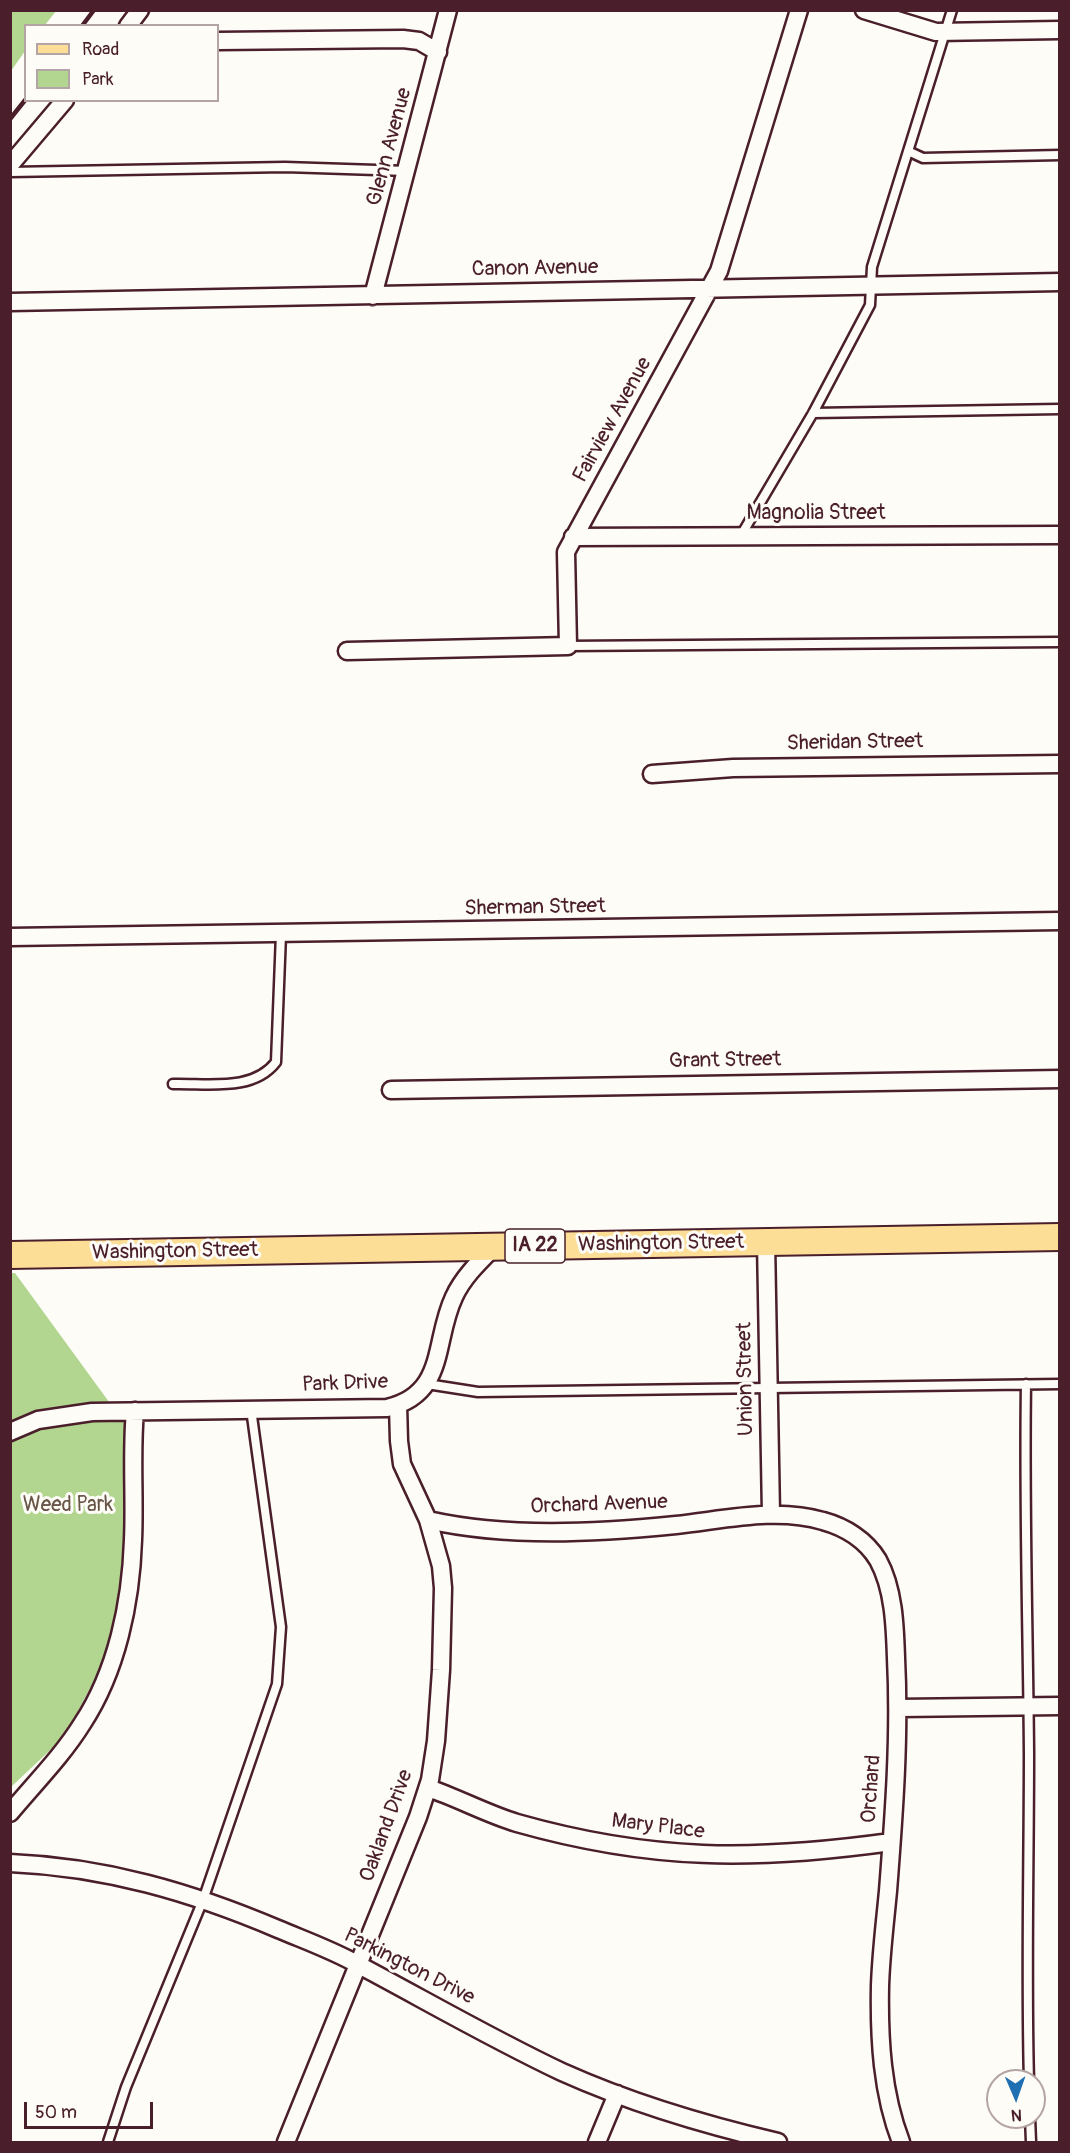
<!DOCTYPE html>
<style>
body{margin:0}
#map{position:relative;width:1070px;height:2153px;overflow:hidden;background:#fdfcf7;font-family:Pangolin,sans-serif}
canvas{display:block}
.frame{position:absolute;inset:0;border:12px solid #4a1f2b;pointer-events:none}
.legend{position:absolute;left:24px;top:24px;width:195px;height:78px;box-sizing:border-box;background:#fdfcf7;border:2px solid #b5a4a5;margin:0;padding:8px 10px;list-style:none;font-size:18px;color:#4a1f2b}
.legend li{display:flex;align-items:center;gap:12px;height:30px}
.legend b{width:30px;border:2px solid #b5a4a5}
.north{position:absolute;left:986px;top:2069px;width:60px;height:60px;box-sizing:border-box;background:#fdfcf7;border:2px solid #b5a4a5;border-radius:50%;rotate:178deg;font-size:16px;font-weight:700;line-height:24px;text-align:center;color:#4a1f2b}
.north::after{content:'';display:block;margin:auto;width:21px;height:27px;background:#1f6fb2;clip-path:polygon(50% 0,100% 100%,50% 72%,0 100%)}
.scale{position:absolute;left:24px;top:2102px;width:129px;height:27px;box-sizing:border-box;border:3px solid #4a1f2b;border-top:0;padding-left:8px;font-size:18px;line-height:21px;white-space:nowrap;color:#4a1f2b;-webkit-text-stroke:4px #fdfcf7;paint-order:stroke}
</style>
<div id="map">
<canvas width="1070" height="2153"></canvas>
<div class="frame"></div>
<ul class="legend">
<li><b style="height:8px;background:#fcde96"></b>Road</li>
<li><b style="height:16px;background:#b2d58f"></b>Park</li>
</ul>
<div class="north">N</div>
<div class="scale">50 m</div>
</div>
<script>
const context = document.querySelector('canvas').getContext('2d');
context.lineJoin = 'round';
function fillPath(path, color) {
  context.fillStyle = color;
  context.fill(path, 'evenodd');
}
function strokePath(path, color, width, dash) {
  context.strokeStyle = color;
  context.lineWidth = width;
  context.lineCap = dash ? 'butt' : 'round';
  context.setLineDash(dash || []);
  context.stroke(path);
}
function write(font, color, halo, rows, align = 'center') {
  context.font = font + ' Pangolin,sans-serif';
  context.lineWidth = 6;
  context.setLineDash([]);
  context.textBaseline = 'middle';
  context.strokeStyle = halo;
  context.fillStyle = color;
  for (const [text, x, y, turn = 0] of rows) {
    context.save();
    context.translate(x, y);
    context.rotate((+turn || 0) * Math.PI / 180);
    context.textAlign = isNaN(turn) ? turn : align;
    if (halo) context.strokeText(text, 0, 0);
    context.fillText(text, 0, 0);
    context.restore();
  }
}
const green = new Path2D(`
 M11,10L56,11L45,25L26,26L25,51L11,71Z
 M10,1273H15L128,1428L124,1584L103,1664L64,1737L11,1787Z`);
const lane = new Path2D(`
 M908,151L923,158L1060,155
 M10,172L285,167L407,171
 M813,413L1060,409
 M740,537L813,413L870,305L872,267L952,10
 M568,646L1060,642
 M173,1084C208,1083 253,1092 276,1062L281,934
 M427,1384L478,1392L1060,1384
 M1026,1384C1024,1507 1028,1630 1029,1753C1029,1863 1026,1972 1029,2081
 M1030,2117L1031,2142
 M108,2142L126,2087L203,1900L277,1684L281,1627L251,1409`);
const street = new Path2D(`
 M864,10L936,32L1060,30
 M128,26L140,10
 M218,41L403,39L419,41L438,52
 M10,165L65,100
 M373,296L448,10
 M10,302L1060,282
 M573,537L1060,535
 M347,651L568,646L566,552L719,271L799,10
 M652,774L733,768L1060,764
 M10,937L1060,921
 M391,1090L1060,1079
 M766,1242L771,1514
 M10,1432L38,1420L92,1412L387,1408C447,1394 433,1341 454,1297C463,1277 480,1261 495,1246
 M428,1520C508,1538 595,1533 676,1525C724,1520 776,1507 823,1521C845,1527 866,1540 878,1560C894,1589 895,1627 896,1658C900,1736 894,1814 888,1891C885,1923 881,1954 880,1986C879,2039 882,2093 901,2142
 M899,1708L1060,1706
 M428,1788C458,1798 487,1814 517,1823C651,1861 754,1861 891,1842
 M10,1813C35,1783 62,1756 82,1724C117,1671 131,1602 133,1540C135,1497 131,1454 135,1411
 M10,1863C105,1867 191,1892 278,1929C304,1940 332,1950 357,1964C425,2000 492,2039 562,2072C631,2103 705,2125 778,2142
 M286,2142L418,1817L430,1780L436,1741L441,1670L443,1588L441,1566L428,1520L402,1464L399,1441L398,1405
 M597,2142L617,2094`);
const primary = new Path2D(`
 M10,1255L1060,1237`);
const rail = new Path2D(`
 M82,26L94,10
 M10,119L26,99`);
const shields = [
 [535,1246,60]
];
const shieldNames = [
 ["IA 22",535,1246]
];
const streetNames = [
 ["Glenn Avenue",390,147,-75],
 ["Canon Avenue",535,269,-1],
 ["Fairview Avenue",613,420,-61],
 ["Magnolia Street",816,514],
 ["Sheridan Street",855,743,-1],
 ["Sherman Street",535,908,-1],
 ["Grant Street",725,1061,-1],
 ["Washington Street",661,1244,-1],
 ["Washington Street",175,1252,-1],
 ["Union Street",746,1379,-91],
 ["Park Drive",345,1384,-2],
 ["Orchard Avenue",599,1505,-2],
 ["Orchard",872,1789,-86],
 ["Oakland Drive",387,1826,-70],
 ["Mary Place",658,1827,7],
 ["Parkington Drive",409,1967,27]
];
const parkNames = [
 ["Weed Park",68,1506]
];
fillPath(green, '#b2d58f');
strokePath(lane, '#4a1f2b', 13);
strokePath(street, '#4a1f2b', 21);
strokePath(primary, '#4a1f2b', 30);
strokePath(lane, '#fdfcf7', 8);
strokePath(street, '#fdfcf7', 16);
strokePath(primary, '#fcde96', 26);
strokePath(rail, '#4a1f2b', 4.5);
for (const [x, y, w] of shields) {
  const box = new Path2D();
  box.roundRect(x - w / 2, y - 17, w, 34, 4.5);
  context.fillStyle = '#fdfcf7';
  context.fill(box);
  strokePath(box, '#4a1f2b', 1.5);
}
write('bold 20px', '#4a1f2b', null, shieldNames);
write('21px', '#4a1f2b', '#fdfcf7', streetNames);
write('21px', '#695649', '#fdfcf7', parkNames);
</script>
